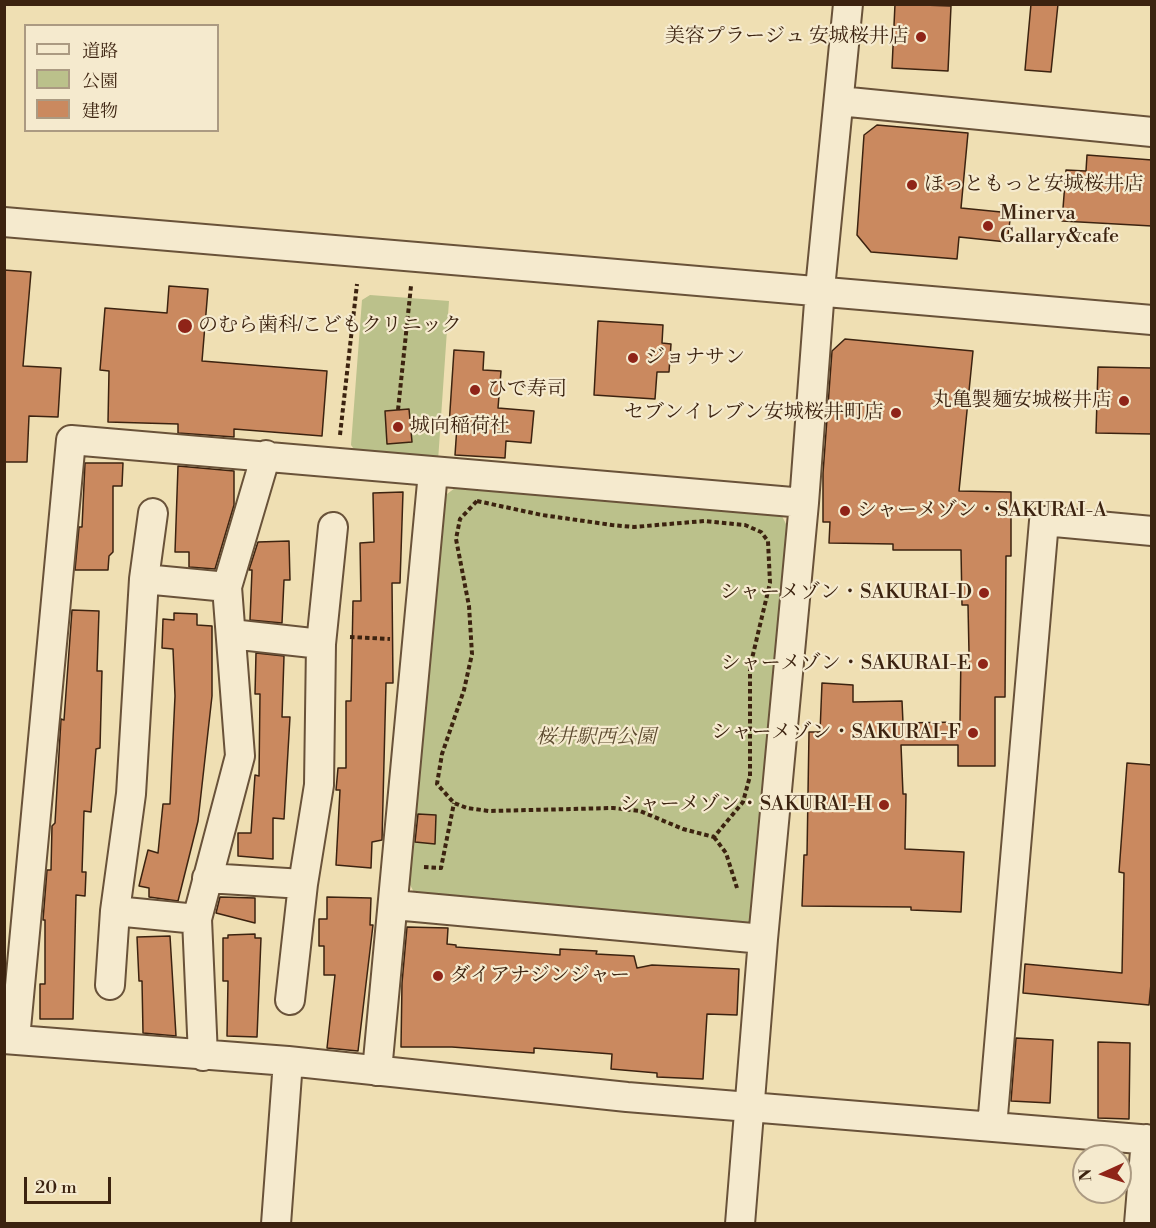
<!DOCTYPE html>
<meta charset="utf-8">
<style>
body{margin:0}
#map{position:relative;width:1156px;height:1228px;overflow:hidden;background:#efdfb3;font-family:"Libre Bodoni","Noto Serif JP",serif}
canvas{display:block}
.frame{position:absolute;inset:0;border:6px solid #3c2310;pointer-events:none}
.legend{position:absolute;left:24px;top:24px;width:195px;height:108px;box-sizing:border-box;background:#f5eace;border:2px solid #ab9a82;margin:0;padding:8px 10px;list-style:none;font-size:18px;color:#3c2310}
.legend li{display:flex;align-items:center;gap:12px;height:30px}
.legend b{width:30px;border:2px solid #ab9a82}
.north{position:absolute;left:1072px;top:1144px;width:60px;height:60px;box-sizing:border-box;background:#f5eace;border:2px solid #ab9a82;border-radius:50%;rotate:267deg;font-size:16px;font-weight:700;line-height:24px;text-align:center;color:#3c2310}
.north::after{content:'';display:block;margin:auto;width:21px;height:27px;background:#8f2418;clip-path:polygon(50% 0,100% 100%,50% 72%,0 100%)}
.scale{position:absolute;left:24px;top:1177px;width:87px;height:27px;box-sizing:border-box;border:3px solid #3c2310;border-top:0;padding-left:8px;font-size:18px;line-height:21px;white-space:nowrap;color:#3c2310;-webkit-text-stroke:4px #f5eace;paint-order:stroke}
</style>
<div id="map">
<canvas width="1156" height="1228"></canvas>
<div class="frame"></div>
<ul class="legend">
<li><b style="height:8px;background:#f5eace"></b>道路</li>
<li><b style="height:16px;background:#bbc18b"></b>公園</li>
<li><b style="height:16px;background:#ca895f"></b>建物</li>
</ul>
<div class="north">N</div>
<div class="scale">20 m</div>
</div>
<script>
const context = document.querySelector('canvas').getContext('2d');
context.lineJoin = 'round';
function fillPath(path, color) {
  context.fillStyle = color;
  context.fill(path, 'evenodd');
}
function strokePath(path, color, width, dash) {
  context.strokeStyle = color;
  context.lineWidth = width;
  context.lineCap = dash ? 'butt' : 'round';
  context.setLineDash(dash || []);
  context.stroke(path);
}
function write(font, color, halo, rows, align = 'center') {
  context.font = font + ' "Libre Bodoni","Noto Serif JP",serif';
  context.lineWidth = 4.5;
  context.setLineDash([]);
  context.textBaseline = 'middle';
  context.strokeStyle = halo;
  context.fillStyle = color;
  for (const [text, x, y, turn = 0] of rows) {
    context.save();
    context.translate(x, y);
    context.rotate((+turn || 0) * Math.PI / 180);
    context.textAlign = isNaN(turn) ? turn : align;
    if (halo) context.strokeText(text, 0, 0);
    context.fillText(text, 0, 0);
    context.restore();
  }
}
const green = new Path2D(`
 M370,295L449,301L438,461L356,452L351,445L362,300Z
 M455,488L782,516L789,530L756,916L743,927L418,900L407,879L443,497Z`);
const building = new Path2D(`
 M895,4L951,6L948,71L892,68Z
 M1031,4H1058L1051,72L1025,70Z
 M877,125L968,133L961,208L1011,213L1007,242L959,237L957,259L871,252L857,235L864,135Z
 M1087,155L1152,160V226L1062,221L1066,170L1086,171Z
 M4,270L31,272L23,366L61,368L58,417L29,416L27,462H4Z
 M169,286L208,289L202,361L327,371L322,436L234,429V437L178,433V424L108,422L109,371L100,370L105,308L167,313Z
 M598,321L663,325L662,343L671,344L669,372H657L655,399L594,395Z
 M845,339L973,351L959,491L1011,492V556H1006L1005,697H995V766H958V745H901L903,794H906L905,849L964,852L961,912L911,910V907L802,906L804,855H807L809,732H820L822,683L853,685V702L902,701L903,723L960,722L961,653H969L968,605H962L961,550H893V544L829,543L830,522H823V473L832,351Z
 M454,350L484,352L483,370L501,371L498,408L534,411L531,443L506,441L505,458L455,455L457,426H449Z
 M1098,367L1152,368V434L1096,433Z
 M409,409L412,442L387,444L385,411Z
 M85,463H123L122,486H113V552L109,556L108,570H75L79,527H82Z
 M178,466L234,471V505L215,569L189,567V552H175Z
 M403,492L400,583H392L393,683H386L382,840L372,842L371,868L336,865L340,790H336L338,768H346V701H351L353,601H361L360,543L374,542L373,493Z
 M289,541L290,580H284L282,623L250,620L252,570H249L258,542Z
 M72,610L99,611L97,671H102L100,748L96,749L91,812L84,811L82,872H86L85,896L76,895L73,1019H40V984H45V920H43L47,870H51L52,826L55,823L61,719L64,720Z
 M174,613L197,614V625L212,626V696L198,821L178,901L149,897V888L139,886L148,850L158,853L163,804H170L175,696L173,649L162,648L163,619L174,620Z
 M256,653L284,656L282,717H290L284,819L273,818V859L238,856V833H251L255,775L259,776L260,694H255Z
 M1127,763L1152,765V973L1149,1005L1023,993L1025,964L1122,973L1124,873L1119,872Z
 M418,814L436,815L435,844L415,842Z
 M220,897L255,898V923L216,913Z
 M327,897L371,898L370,925H373L358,1051L327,1048L335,975H324V946H319V919H327Z
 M407,927L448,928L447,944L456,945V947L560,955V949L597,951L596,954L634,956L637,968L652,965L739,969L737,1015L707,1014L703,1079L657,1077V1073L611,1069L612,1054L534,1048V1053L452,1047H401L402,983Z
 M255,934V938H261L257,1037L227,1036L228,981H223V938H228V935Z
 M170,936L176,1036L143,1033L142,981H139L137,937Z
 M1016,1038L1053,1040L1050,1103L1011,1101Z
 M1098,1042L1130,1043L1129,1119L1098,1118Z`);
const path = new Path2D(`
 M398,410L411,286
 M340,435L357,284
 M477,501L542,515L612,525L634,527L704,521L745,525L761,532L768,541L770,583L750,667V776L743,802L714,837L683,829L640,811L613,808L489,811L467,808L454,803L437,784L442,754L464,690L472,654L469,606L456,539L460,519Z
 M350,637L390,639
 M714,837L726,853L737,888
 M424,867L441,868L454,803`);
const minor = new Path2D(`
 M839,101L1152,132
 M4,222C387,257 769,284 1152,320
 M144,579L227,587
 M231,634L321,644
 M207,878L303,884
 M394,905L763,939
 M115,911L197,919
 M110,985L115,911L131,794L144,579L153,513
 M290,1000L303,884L319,785L321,644L333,527
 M4,1039L288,1061L627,1097L1152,1140
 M15,1039L71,440L804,503
 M203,1056L197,919L240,756L227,587L266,455
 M377,1071L433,472
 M992,1127L1044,521L1152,531
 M276,1224L288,1061
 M740,1224L763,939L804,503L820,289L848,4
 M1139,1224L1146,1139`);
const markers = [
 [921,37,6,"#8f2418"],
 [912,185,6,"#8f2418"],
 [988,226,6,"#8f2418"],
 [185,326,8,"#8f2418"],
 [633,358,6,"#8f2418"],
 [475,390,6,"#8f2418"],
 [1124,401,6,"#8f2418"],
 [896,413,6,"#8f2418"],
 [398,427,6,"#8f2418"],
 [845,511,6,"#8f2418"],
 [984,593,6,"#8f2418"],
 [983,664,6,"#8f2418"],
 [973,733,6,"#8f2418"],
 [884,805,6,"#8f2418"],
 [438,976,6,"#8f2418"]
];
const poiNames = [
 ["美容プラージュ 安城桜井店",909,37,"right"],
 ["ほっともっと安城桜井店",924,185],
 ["Minerva",1000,214],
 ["Gallary&cafe",1000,237],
 ["のむら歯科/こどもクリニック",198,326],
 ["ジョナサン",645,358],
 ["ひで寿司",487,390],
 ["丸亀製麺安城桜井店",1112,401,"right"],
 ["セブンイレブン安城桜井町店",884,413,"right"],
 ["城向稲荷社",410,427],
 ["シャーメゾン・SAKURAI-A",857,511],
 ["シャーメゾン・SAKURAI-D",972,593,"right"],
 ["シャーメゾン・SAKURAI-E",971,664,"right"],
 ["シャーメゾン・SAKURAI-F",961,733,"right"],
 ["シャーメゾン・SAKURAI-H",872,805,"right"],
 ["ダイアナジンジャー",450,976]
];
const parkNames = [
 ["桜井駅西公園",596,738]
];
fillPath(green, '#bbc18b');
fillPath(building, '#ca895f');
strokePath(building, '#3c2310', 1.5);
strokePath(minor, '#695239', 32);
strokePath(path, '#3c2310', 4, [4.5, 3]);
strokePath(minor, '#f5eace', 28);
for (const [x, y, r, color] of markers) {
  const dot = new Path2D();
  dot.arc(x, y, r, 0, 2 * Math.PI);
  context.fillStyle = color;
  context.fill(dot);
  strokePath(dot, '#f5eace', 2);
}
write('20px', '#3c2310', '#f5eace', poiNames, 'left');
write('italic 20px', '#5c4a2f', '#f5eace', parkNames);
</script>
